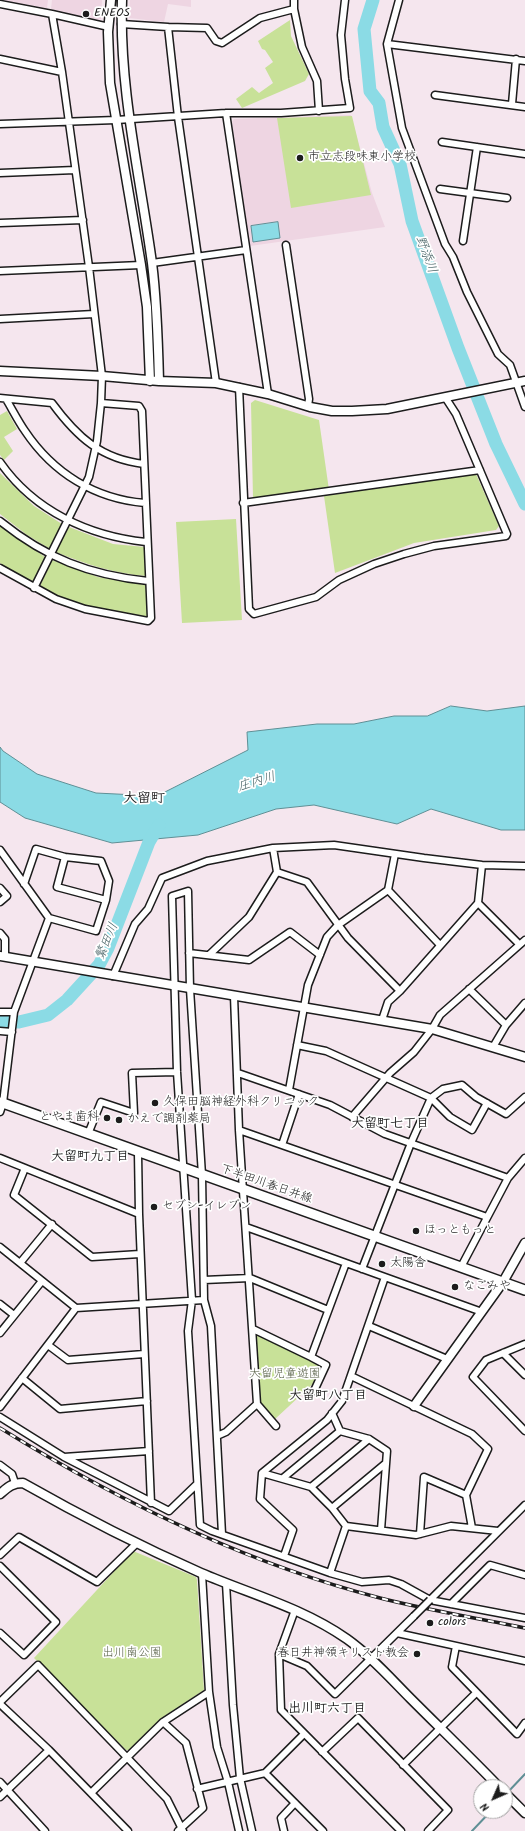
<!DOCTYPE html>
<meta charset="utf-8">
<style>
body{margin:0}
#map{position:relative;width:525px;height:1831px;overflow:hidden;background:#f5e6ee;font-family:Kalam,sans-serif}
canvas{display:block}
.north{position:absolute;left:473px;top:1779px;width:40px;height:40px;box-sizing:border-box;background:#fff;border:1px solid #a4a4a4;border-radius:50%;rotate:225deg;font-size:11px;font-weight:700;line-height:16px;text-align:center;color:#1c1c1c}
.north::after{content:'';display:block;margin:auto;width:14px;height:18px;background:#1c1c1c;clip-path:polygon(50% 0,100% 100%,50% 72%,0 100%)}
</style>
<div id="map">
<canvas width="525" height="1831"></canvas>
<div class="north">N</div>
</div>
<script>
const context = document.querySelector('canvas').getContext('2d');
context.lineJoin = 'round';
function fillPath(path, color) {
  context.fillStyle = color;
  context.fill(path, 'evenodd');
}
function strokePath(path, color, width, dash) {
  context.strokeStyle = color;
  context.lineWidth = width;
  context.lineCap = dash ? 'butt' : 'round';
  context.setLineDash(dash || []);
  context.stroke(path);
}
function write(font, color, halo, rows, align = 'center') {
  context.font = font + ' Kalam,"Klee One",sans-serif';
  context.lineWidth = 3.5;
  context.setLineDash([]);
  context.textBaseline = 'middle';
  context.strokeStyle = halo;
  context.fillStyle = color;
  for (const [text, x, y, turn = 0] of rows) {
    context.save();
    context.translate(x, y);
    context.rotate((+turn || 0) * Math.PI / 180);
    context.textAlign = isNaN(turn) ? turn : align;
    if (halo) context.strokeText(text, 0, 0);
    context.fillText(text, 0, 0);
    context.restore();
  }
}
const built = new Path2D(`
 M0,0H48L47,8Z
 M52,0H102L101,19L98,20L51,9Z
 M130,0H191V7L168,4L164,22L129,18Z
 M351,115L372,193L385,227L250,246L232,122L234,119Z`);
const green = new Path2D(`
 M290,20L291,36L309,74L305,81L242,108L236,99L252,87L259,93L273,83L265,68L273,62L265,50L262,49L258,41Z
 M352,116L371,195L291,208L277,118Z
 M255,400L319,420L329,490L253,498L251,403Z
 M7,411L17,429L4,437L13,451L4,460L0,455V415Z
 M0,473L34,506L62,524L50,549L27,535L0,514Z
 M476,474L499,526L496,530L414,543L335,573L324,496Z
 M236,519L242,620L182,623L176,522Z
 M0,524L8,531L45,557L33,581L13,572L0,563Z
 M69,527L113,544L145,547L146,576C112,573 88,565 56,552Z
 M52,560L98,577L146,585L148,617L120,615L65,600L40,586Z
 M259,1335L321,1364L323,1368L316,1381L274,1420L262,1406L260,1402L256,1336Z
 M133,1551L196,1577L197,1580L204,1690L160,1719L129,1750H126L34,1658Z`);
const water = new Path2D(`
 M278,222L280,238L253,242L251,226Z
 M451,706L487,711L525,706V830H501L431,809L397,824L314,805L276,809L198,835L112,843L25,818L0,802V747L3,751L37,774L96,793L157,796L248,750L247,732L317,724H354L394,716H427Z`);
const stream = new Path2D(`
 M507,1793L525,1774
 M472,1831L491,1811`);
const river = new Path2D(`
 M373,0L364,29L370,91L379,103L383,127L400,164L412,221L458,348L496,444L525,504
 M0,1021L19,1022L48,1015L67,1000L99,965L108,948L149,842L159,825`);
const minor = new Path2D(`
 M294,0V9L302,47L317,81L319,111
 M399,0L387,44L402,128L445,244L453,257L467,292L498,354L510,365L525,407
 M0,4L52,14L62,72
 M52,14L109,27
 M121,24L168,27L178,117L216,383
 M168,27L207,28L216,41L222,43L260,18L294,9
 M387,44L525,61
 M0,59L62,72L89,267L102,376L101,403L97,441L89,477L34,588
 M435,95L525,107
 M512,104L516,59
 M226,113L268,394
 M0,124L116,120L226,113H281L350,108L345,79L341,35L345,0
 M442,142L525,154
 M0,173L75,170
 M440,189L507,198
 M0,223L83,220
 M463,241L477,147
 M286,245L309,399L308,406
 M152,263L246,250
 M0,271L141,265
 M0,319L94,314
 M239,387L249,609L254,614L316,597L339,580L374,564L404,554L434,546L506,536L507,534L456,414L445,397
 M0,398L52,403C77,437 101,459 144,464
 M6,399C12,409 18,421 25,431C53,473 95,499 145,503
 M0,462C34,511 89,536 146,542
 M243,503L480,470
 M0,521C46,558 89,575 148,581
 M0,568L56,599L85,609L148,621L151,618L142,411L139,406L101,403
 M0,850L49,918L14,1012L3,1103L0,1112
 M65,857L57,887L106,900
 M277,872L307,882L348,938L400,991
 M24,884L36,849L65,857L101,861L109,881L106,900L96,931L49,918
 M0,888L7,896L0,902
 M388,890L440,945
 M478,903L519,944
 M0,933L5,939V957
 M189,953L249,960L290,932L320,955
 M209,955L249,917L277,872L273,848
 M113,976L135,924L148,909L162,878L207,861L273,848L334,845L424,858L482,865L525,866
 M469,989L506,1025
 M234,996L239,1130L257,1404L276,1426
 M0,1012H14
 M382,1020L388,1002L400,991L478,903L482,865
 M0,1031L12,1032
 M297,1045L326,1051L431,1098L450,1117L472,1130L487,1103
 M493,1047L506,1025L525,1003
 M238,1073L330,1105L385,1134L508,1178
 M289,1090L308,985L327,937L338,925L388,890L395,854
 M352,1117L390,1073L414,1052L432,1029L440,1015L525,940
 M239,1130L487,1217
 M88,1134L101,1102L134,1113L132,1073L177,1072
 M282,1145L299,1094
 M138,1153L139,1214
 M0,1158L139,1214L151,1503
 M25,1168L14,1195L92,1257L140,1254
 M246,1227L482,1312
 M0,1247L76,1308L204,1300
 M20,1263L52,1224
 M461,1267L508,1178L525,1158
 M362,1269L411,1143L431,1098L443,1089L462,1085L476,1097L506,1114L525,1097
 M204,1280L250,1278L328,1310
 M0,1304L14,1315
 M369,1326L447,1359
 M253,1329L311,1357L346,1263
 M0,1333L42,1281
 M525,1344L486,1360L473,1377L525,1431
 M48,1345L68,1360L144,1354
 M503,1353L525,1375
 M311,1357L326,1365L314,1391
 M351,1376L472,1434L488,1449L466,1495L472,1528
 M22,1378L60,1409L147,1401
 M0,1407L76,1308
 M332,1413L340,1431L369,1439L387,1451L381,1530
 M0,1417L64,1457L169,1511L197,1484
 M217,1436L226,1432L257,1404
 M64,1457L149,1451
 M0,1465L12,1474L15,1483
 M262,1473L311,1487L332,1508L346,1526L330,1573
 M283,1478L340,1431
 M311,1487L369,1439
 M332,1508L386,1463
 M346,1526L416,1535L451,1526L498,1531
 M222,1534L211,1326L204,1300L202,1175L190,989L188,891L172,896L177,1072L192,1300L188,1331L200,1525L212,1531L330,1573L362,1582L389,1580L401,1584L430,1600L525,1618
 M420,1534L424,1477L466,1495
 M0,1555L19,1537L97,1582L136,1544
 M284,1556L293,1530L260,1499L262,1473L327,1420L342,1401L385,1277
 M0,1566L56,1622L24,1655L0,1633
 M202,1574L209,1692L217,1747L228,1782L239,1831
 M226,1583L233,1705L240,1778L252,1831
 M430,1600L525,1505
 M451,1604L490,1565L525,1575
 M295,1610L279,1654L281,1710L401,1831
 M397,1633L525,1661
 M456,1646L452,1667L517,1734L525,1723
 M279,1654L307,1666L335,1694L414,1616
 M0,1702L38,1665L167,1799L183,1831
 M0,1704L49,1750L128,1831
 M163,1722L186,1743L203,1808L178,1831
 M322,1752L358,1718L448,1810L428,1831
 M403,1765L476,1693
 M265,1773L323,1831
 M0,1782L45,1831
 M197,1789L265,1773L304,1734
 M91,1793L163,1722L209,1692
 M0,1797L49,1750
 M284,1831L281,1818L295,1803`);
const tertiary = new Path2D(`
 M111,0L108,32L110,83L141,265L147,307L150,381
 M122,0C119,89 140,175 152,263C157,302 158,342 159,381
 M0,371L102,376L159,381L216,383L268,394L310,407L332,411H352L387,409L525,381
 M0,956L432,1029L525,1057
 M414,1406L503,1282L525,1243
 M0,1494C8,1487 12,1483 23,1483C81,1516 140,1546 201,1573C250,1594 303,1608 347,1639C371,1656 391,1679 411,1699C441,1729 470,1757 499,1787
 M505,1793L525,1813`);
const secondary = new Path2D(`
 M0,1102L525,1290`);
const rail = new Path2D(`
 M0,1428C118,1501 245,1563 380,1598C427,1610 477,1618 525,1628`);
const minorBridge = new Path2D(`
 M414,1616L430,1600`);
const markers = [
 [86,14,4,"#1c1c1c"],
 [300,158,4,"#1c1c1c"],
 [155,1103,4,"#1c1c1c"],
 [107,1118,4,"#1c1c1c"],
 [119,1120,4,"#1c1c1c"],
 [154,1207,4,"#1c1c1c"],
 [416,1231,4,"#1c1c1c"],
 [382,1264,4,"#1c1c1c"],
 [455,1287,4,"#1c1c1c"],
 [430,1623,4,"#1c1c1c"],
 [417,1654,4,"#1c1c1c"]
];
const poiNames = [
 ["ENEOS",94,14],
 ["市立志段味東小学校",308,158],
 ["久保田脳神経外科クリニック",163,1103],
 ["とやま歯科",99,1118,"right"],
 ["かえで調剤薬局",127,1120],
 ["セブン-イレブン",162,1207],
 ["ほっともっと",424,1231],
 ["太陽舎",390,1264],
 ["なごみや",463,1287],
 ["colors",438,1623],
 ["春日井神領キリスト教会",409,1654,"right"]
];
const streetNames = [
 ["下半田川春日井線",266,1185,19]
];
const parkNames = [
 ["大留児童遊園",285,1375],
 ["出川南公園",132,1654]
];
const waterNames = [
 ["野添川",425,255,70],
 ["庄内川",257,783,-17],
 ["繁田川",108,942,-67]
];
const neighbourhoodNames = [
 ["大留町七丁目",390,1125],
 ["大留町九丁目",90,1158],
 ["大留町八丁目",328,1397],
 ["出川町六丁目",327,1710]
];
const quarterNames = [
 ["大留町",144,800]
];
fillPath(built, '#eed5e2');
fillPath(green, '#c8e198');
fillPath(water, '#8bdbe5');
strokePath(water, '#5f8f95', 1);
strokePath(stream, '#5f8f95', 2);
strokePath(river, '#8bdbe5', 13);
strokePath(minor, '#1c1c1c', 9);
strokePath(tertiary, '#1c1c1c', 11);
strokePath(secondary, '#1c1c1c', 12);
strokePath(minor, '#fff', 6);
strokePath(tertiary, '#fff', 8);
strokePath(secondary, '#fff', 9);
strokePath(rail, '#1c1c1c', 3.5);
strokePath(rail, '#fff', 2, [6]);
strokePath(minorBridge, '#1c1c1c', 9, []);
strokePath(minorBridge, '#fff', 6);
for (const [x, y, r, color] of markers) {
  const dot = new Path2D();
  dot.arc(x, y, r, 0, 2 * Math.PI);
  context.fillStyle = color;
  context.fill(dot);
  strokePath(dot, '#fff', 1.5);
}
write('12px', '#1c1c1c', '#fff', poiNames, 'left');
write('12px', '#1c1c1c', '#fff', streetNames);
write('12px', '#586147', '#fff', parkNames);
write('italic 13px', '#435f62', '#fff', waterNames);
write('bold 13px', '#1c1c1c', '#fff', neighbourhoodNames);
write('bold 14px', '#1c1c1c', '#fff', quarterNames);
</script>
